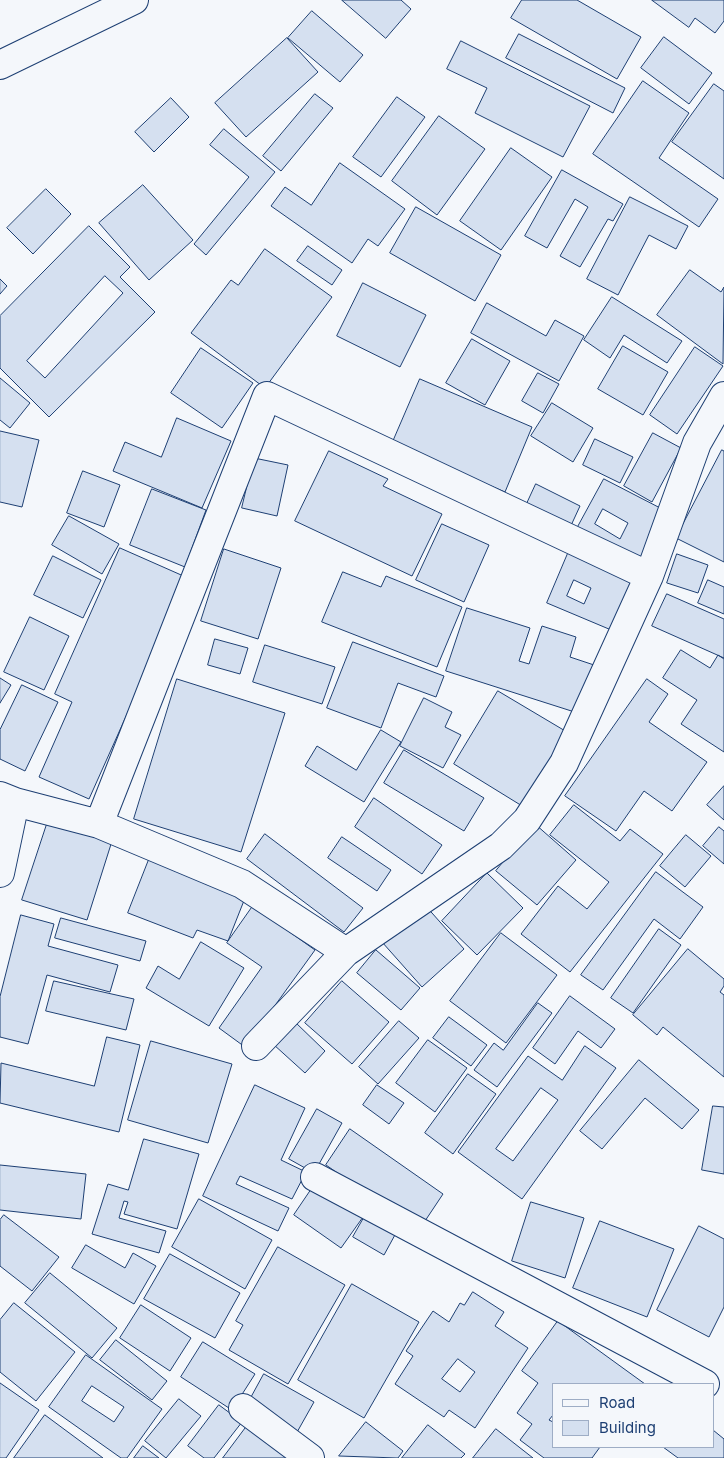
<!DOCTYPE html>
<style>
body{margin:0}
#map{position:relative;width:724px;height:1458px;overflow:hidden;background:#f4f7fb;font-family:Inter,sans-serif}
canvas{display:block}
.legend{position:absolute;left:552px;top:1383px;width:162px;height:65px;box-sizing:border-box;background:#f4f7fb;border:1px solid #9eadc5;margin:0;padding:6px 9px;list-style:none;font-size:15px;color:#1d3f73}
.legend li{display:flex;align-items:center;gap:10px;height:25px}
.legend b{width:25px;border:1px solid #9eadc5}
</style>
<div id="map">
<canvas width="724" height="1458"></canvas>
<ul class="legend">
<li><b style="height:6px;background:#f4f7fb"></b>Road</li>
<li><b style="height:14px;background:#d5e0f0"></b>Building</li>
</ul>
</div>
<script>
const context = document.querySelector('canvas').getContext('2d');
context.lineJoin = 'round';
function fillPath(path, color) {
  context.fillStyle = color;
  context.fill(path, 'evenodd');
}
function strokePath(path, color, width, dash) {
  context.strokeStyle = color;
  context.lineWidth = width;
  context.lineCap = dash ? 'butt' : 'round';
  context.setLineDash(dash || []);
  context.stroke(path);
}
const building = new Path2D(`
 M342,0H401L411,9L386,38Z
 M522,0H577L641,37L617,79L511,18Z
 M652,0H724V21L715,33L695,18L689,27Z
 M312,11L363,55L340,82L288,38Z
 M519,34L625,88L613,113L506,58Z
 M664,37L712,73L689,104L641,68Z
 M287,38L318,72L246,137L215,103Z
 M461,41L590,106L563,157L475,113L487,88L447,69Z
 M643,81L689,113L659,158L718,199L699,227L593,154Z
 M714,84L724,91V179L672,142Z
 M315,94L333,108L281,171L263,156Z
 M397,97L425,117L381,177L353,157Z
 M171,98L189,117L154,152L135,132Z
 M439,116L485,149L437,215L392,181Z
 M224,129L275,172L206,255L194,244L249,177L210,145Z
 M511,148L552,177L501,250L460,221Z
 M340,163L405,209L378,246L368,239L352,263L271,206L285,187L311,205Z
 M562,170L623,204L613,221L608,219L580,267L560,256L588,207L575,199L547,248L525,236Z
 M143,185L193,240L149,280L99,223Z
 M46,189L71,214L33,254L7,228Z
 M630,197L688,226L676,249L649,235L618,295L587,279Z
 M416,207L501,255L475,301L390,253Z
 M89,226L130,267L120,277L155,312L49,417L0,368V316ZM105,276L123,293L45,378L27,361Z
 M308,246L342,270L332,285L297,261Z
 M265,249L332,297L265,388L191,333L231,280L238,285Z
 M690,270L721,292L724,287L723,364L657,315Z
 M0,279L7,286L0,294Z
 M363,283L426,315L400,367L337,336Z
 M612,297L682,341L667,363L624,335L610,358L584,340Z
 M487,303L546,336L555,320L584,336L559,381L471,333Z
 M472,339L510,361L485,405L446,383Z
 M623,346L668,372L643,415L598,389Z
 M695,347L723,366L677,434L650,415Z
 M201,348L253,383L222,428L171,393Z
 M538,373L559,384L543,413L522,401Z
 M0,378L30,403L10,428L0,420Z
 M420,379L532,427L505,492L392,444Z
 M552,403L593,428L573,462L531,436Z
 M177,418L231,441L202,508L113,471L125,442L161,457Z
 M0,431L39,440L22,507L0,502Z
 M653,433L681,448L652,502L624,486Z
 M595,439L633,457L620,483L583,465Z
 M722,450L724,451V562L676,538Z
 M329,451L388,479L383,486L442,514L412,576L295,521Z
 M254,458L288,465L277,516L242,508Z
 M83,471L120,485L104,527L67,513Z
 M604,479L666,511L636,567L574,534ZM603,509L628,523L620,539L595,524Z
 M536,484L580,506L568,532L524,510Z
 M152,489L206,510L185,567L130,545Z
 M69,516L119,544L102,574L52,545Z
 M442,524L489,545L464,602L416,580Z
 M120,548L188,578L89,799L39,777L72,702L55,694Z
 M224,549L281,568L258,639L201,621Z
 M569,551L638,580L616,632L547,603ZM574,580L591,588L584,604L567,596Z
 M677,554L708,565L698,593L667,583Z
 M53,556L101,580L83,618L34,595Z
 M343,572L381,587L386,576L462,607L437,667L322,622Z
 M708,580L724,587V614L698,603Z
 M667,594L724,619V658L652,626Z
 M467,608L530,628L519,661L529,664L542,626L576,637L570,657L600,667L584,715L446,671Z
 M30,617L69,636L44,690L4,672Z
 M215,639L248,648L240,674L208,665Z
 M353,642L444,676L436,697L398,683L381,728L327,708Z
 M265,645L335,667L322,704L253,682Z
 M681,650L710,668L718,655L724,659V752L681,724L697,700L663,678Z
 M0,678L11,685L0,703Z
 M177,679L285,713L241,852L134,819Z
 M647,679L668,694L649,722L707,762L672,811L644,791L616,831L565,796Z
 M22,685L58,702L25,771L0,759V730Z
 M498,691L572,735L527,809L454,764Z
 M424,698L452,712L445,727L461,735L443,768L400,746Z
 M381,730L401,742L364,802L305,766L317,746L356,770Z
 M404,750L484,798L464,831L384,783Z
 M724,786V820L707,805Z
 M374,798L442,845L422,874L355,827Z
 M574,805L620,841L630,829L663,854L570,972L521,934L558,886L587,909L609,882L550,835Z
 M48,821L112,841L87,920L22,900Z
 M535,824L576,860L537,905L496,871Z
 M719,827L724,831V864L703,846Z
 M265,834L363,908L344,932L247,859Z
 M686,835L711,856L685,887L660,866Z
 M342,837L391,870L377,891L328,858Z
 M150,857L247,893L228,941L197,930L193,938L128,913Z
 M656,872L703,907L680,939L654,919L603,990L581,975Z
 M487,873L523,908L477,955L442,921Z
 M424,904L464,949L422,987L382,942Z
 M253,906L315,950L245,1047L219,1028L262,967L227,943Z
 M21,915L54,924L48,946L118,965L110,992L47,975L28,1044L0,1037V997Z
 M61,918L146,941L140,961L55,938Z
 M659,929L681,945L633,1013L611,998Z
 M501,933L557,975L506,1043L450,1001Z
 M201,942L244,968L209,1026L146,988L158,966L179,979Z
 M688,949L724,979V986L720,992L724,995V1077L663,1027L657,1035L633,1015Z
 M376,950L420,988L401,1010L357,973Z
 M54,981L134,999L126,1030L46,1011Z
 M342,981L389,1022L352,1064L305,1023Z
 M570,996L615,1029L601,1048L578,1031L555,1064L533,1048Z
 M538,1003L552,1013L497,1087L474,1070L494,1043L503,1050Z
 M449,1017L487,1045L471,1066L433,1038Z
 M294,1021L325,1051L305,1073L273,1044Z
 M399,1021L419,1038L378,1084L359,1067Z
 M107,1037L140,1045L119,1132L0,1103L1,1063L94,1086Z
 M428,1040L467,1068L435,1112L396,1083Z
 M151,1041L232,1064L208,1143L128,1120Z
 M585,1046L616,1068L522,1199L458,1152L528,1056L562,1080ZM541,1088L558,1100L513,1161L496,1149Z
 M639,1060L699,1110L682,1129L645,1098L602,1149L580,1131Z
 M468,1074L496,1094L453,1154L425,1133Z
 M255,1085L305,1108L281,1160L306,1172L292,1199L240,1176L236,1184L289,1208L278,1231L203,1196Z
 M377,1085L404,1103L389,1124L363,1105Z
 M713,1106L724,1107V1174L702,1170Z
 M317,1109L342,1123L314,1173L289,1159Z
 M350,1129L443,1194L419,1230L326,1165Z
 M144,1139L199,1154L177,1229L124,1214L128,1202L124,1201L119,1218L166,1231L159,1253L92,1234L108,1184L128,1190Z
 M0,1165L86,1174L81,1219L0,1210Z
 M315,1184L363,1217L341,1248L294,1215Z
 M199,1199L272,1240L245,1289L172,1247Z
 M531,1202L584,1218L565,1278L512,1261Z
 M4,1215L59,1257L32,1291L0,1266V1220Z
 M365,1216L396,1233L384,1255L353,1237Z
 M600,1221L674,1249L647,1317L573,1288Z
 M699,1226L724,1239V1307L709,1337L657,1310Z
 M86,1245L125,1268L133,1253L156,1266L134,1304L72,1268Z
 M278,1247L345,1285L288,1384L229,1350L243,1325L236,1321Z
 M170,1254L240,1293L215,1338L144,1299Z
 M50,1273L117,1328L92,1358L25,1303Z
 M352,1284L419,1322L364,1418L298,1380Z
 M473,1292L504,1312L495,1326L528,1348L475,1428L449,1410L444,1417L395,1384L413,1356L406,1351L433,1311L449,1322L460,1303L464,1305ZM458,1359L475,1372L460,1392L442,1379Z
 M14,1303L75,1352L36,1401L0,1372V1320Z
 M141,1305L191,1338L170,1371L120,1338Z
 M558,1321L645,1384H553V1415L549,1420L553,1422V1447H600L592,1458H544L520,1440L532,1424L517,1413L538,1383L522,1371Z
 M116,1340L167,1381L152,1400L100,1360Z
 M203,1342L255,1374L232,1410L181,1377Z
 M86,1355L162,1409L127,1458H121L49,1407ZM92,1386L124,1407L114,1422L82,1401Z
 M264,1374L314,1402L296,1434L246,1407Z
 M0,1383L39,1410L6,1458H0Z
 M179,1399L201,1416L166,1458L145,1441Z
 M219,1405L242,1422L214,1458H204L188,1446Z
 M45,1415L103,1458H14Z
 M250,1422L297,1458H223Z
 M366,1422L403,1451L398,1458L339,1456Z
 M428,1425L465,1454L461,1458H402Z
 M496,1429L533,1458H473Z
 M713,1430L724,1439V1458H678L663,1447H713Z
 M143,1446L159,1458H134Z`);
const street = new Path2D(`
 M0,796L15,802L99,824L242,884L346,952
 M99,824L267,396L649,576
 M0,873L15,802
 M256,1046L346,952L501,846L527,820L564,763L649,576L697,443L724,396
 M315,1177L705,1384
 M243,1408L310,1458`);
const secondary = new Path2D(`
 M0,65L134,0`);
fillPath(building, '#d5e0f0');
strokePath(building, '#1d3f73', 1);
strokePath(street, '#1d3f73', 30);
strokePath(secondary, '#1d3f73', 30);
strokePath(street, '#f4f7fb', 28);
strokePath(secondary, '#f4f7fb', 28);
</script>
